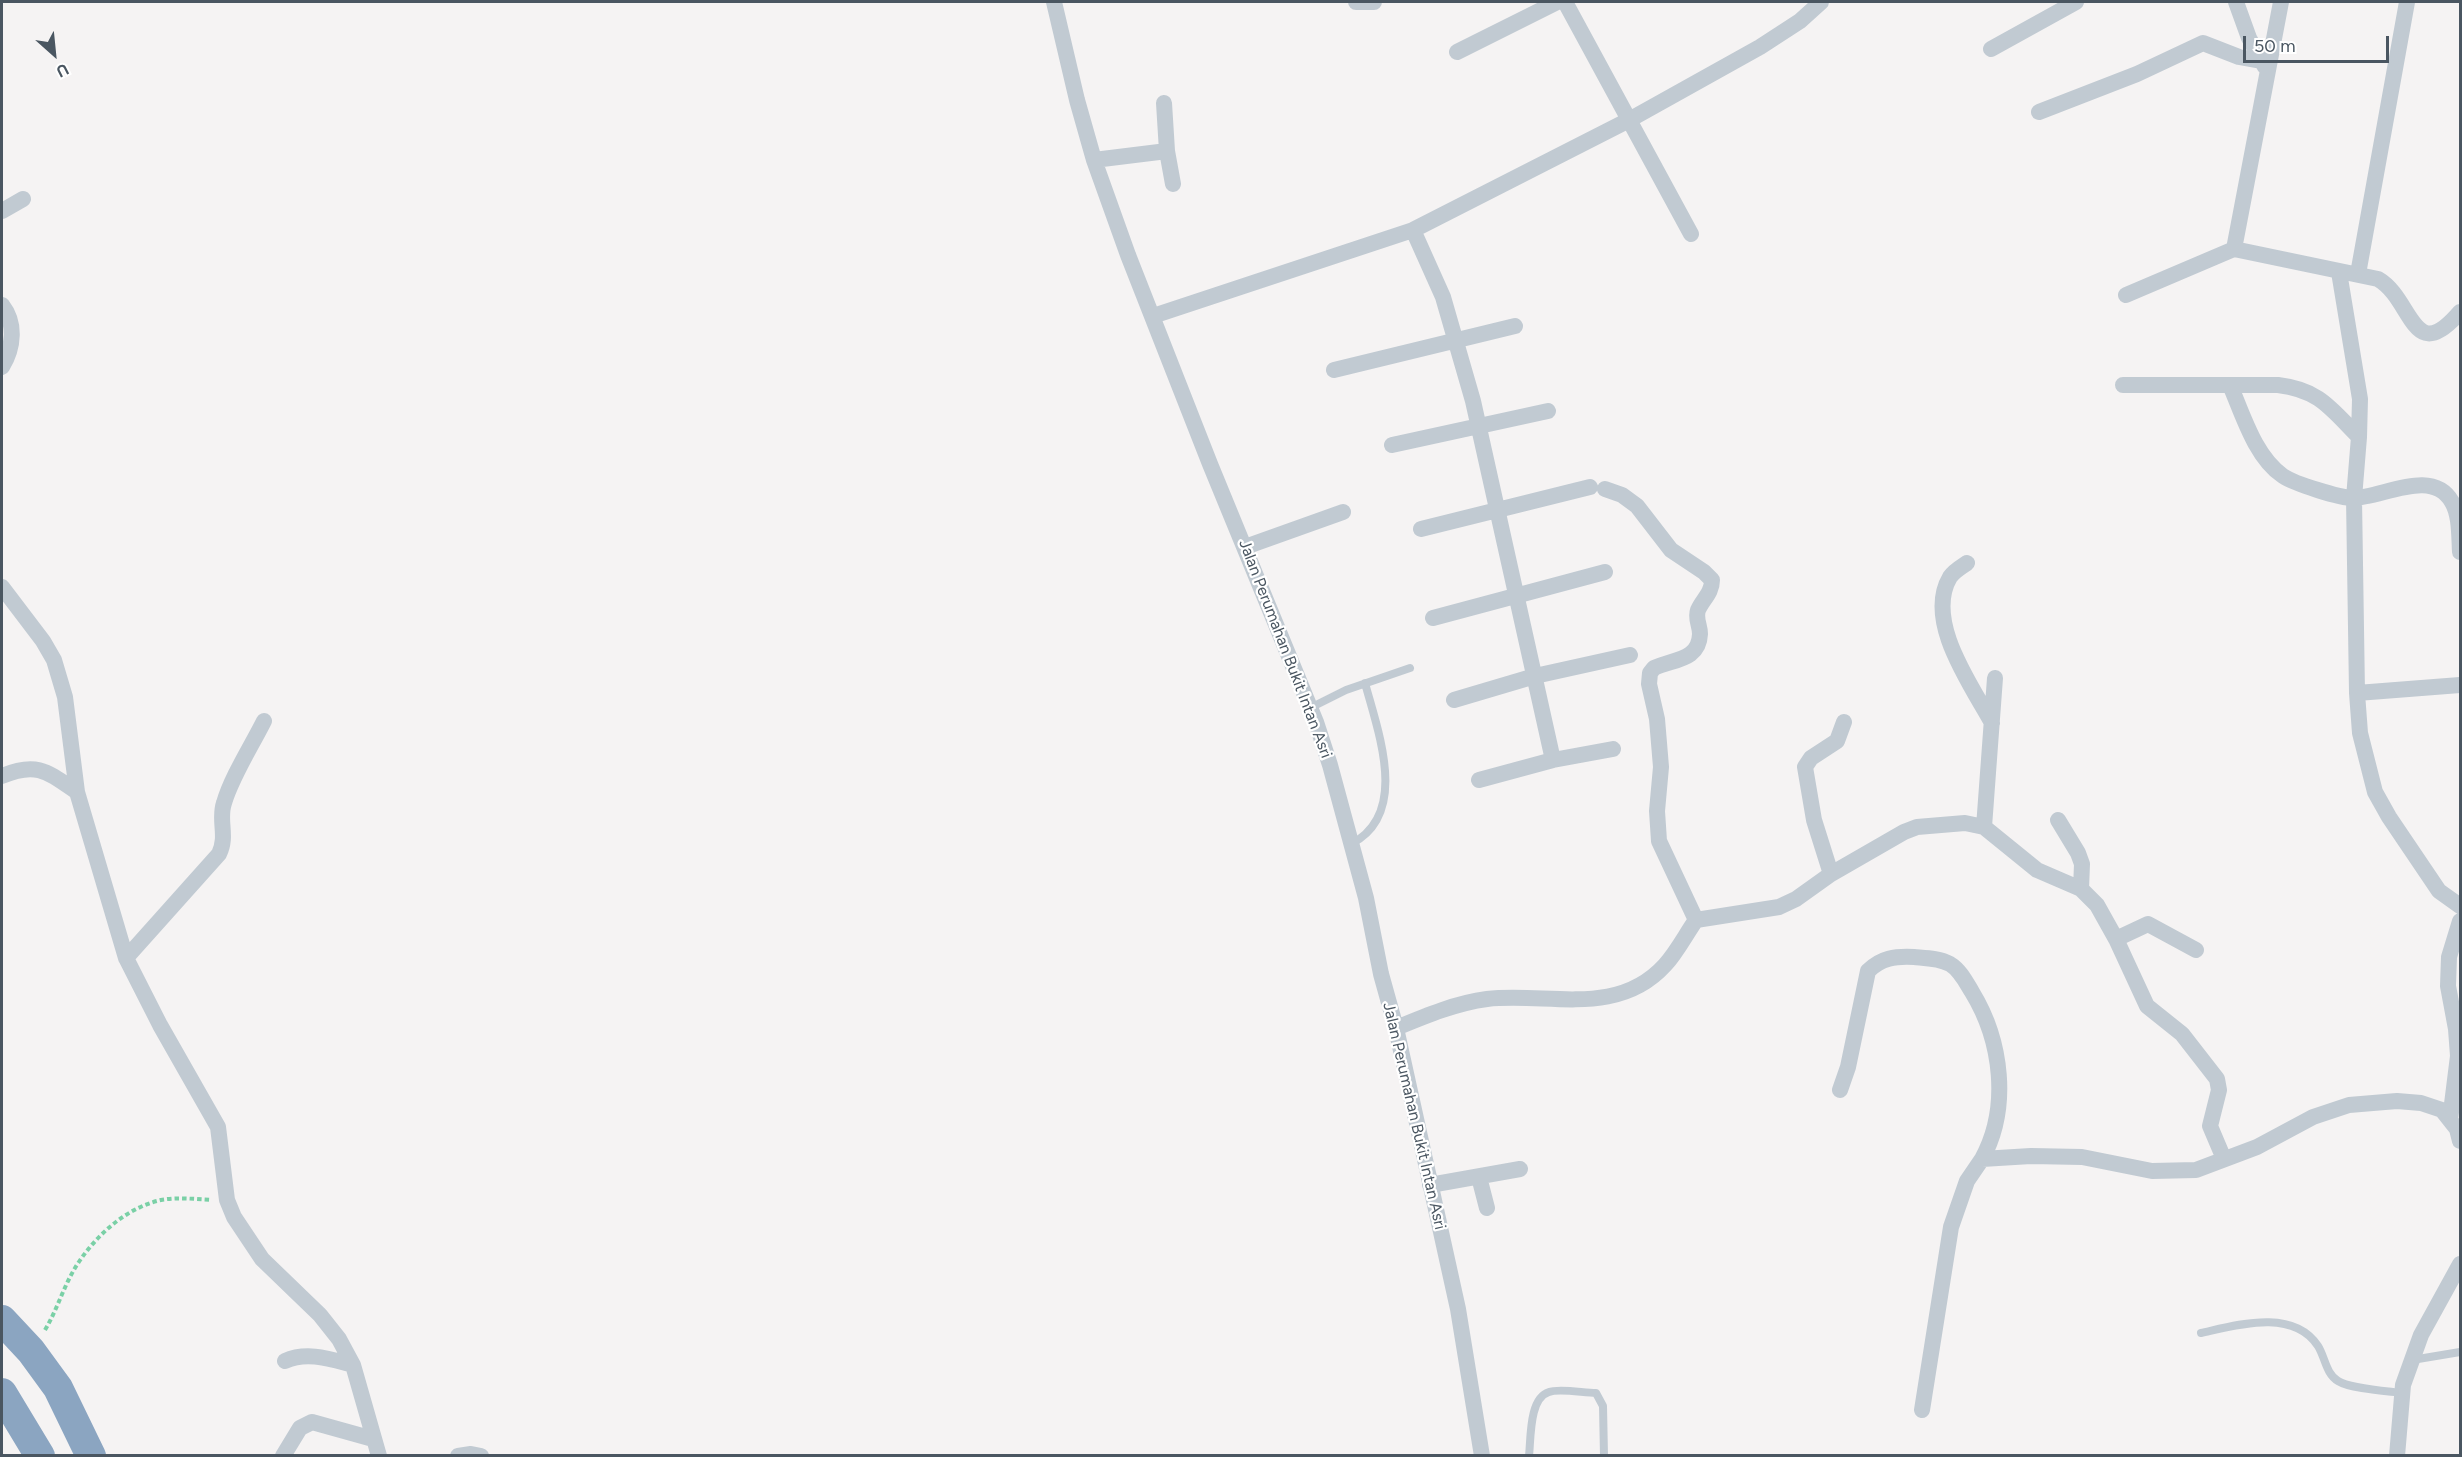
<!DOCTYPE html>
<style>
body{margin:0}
#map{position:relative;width:2462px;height:1457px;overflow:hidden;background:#f5f3f3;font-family:Figtree,sans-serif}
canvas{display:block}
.frame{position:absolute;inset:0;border:3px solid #4a5661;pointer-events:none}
.north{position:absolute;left:24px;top:24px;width:60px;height:60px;-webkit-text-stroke:4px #fff;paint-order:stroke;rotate:153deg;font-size:16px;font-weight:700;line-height:24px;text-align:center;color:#4a5661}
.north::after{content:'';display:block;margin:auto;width:21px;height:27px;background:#4a5661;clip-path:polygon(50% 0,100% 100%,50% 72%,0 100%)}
.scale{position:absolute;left:2243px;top:36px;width:146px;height:27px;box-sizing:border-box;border:3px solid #4a5661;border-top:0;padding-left:8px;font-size:18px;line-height:21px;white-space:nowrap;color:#4a5661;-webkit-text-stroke:4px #fff;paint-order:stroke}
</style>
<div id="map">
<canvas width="2462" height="1457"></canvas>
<div class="frame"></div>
<div class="north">U</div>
<div class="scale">50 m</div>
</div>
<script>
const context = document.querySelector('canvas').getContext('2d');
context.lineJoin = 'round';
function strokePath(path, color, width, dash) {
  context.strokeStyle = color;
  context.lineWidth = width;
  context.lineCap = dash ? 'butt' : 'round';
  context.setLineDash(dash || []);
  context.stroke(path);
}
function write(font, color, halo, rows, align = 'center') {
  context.font = font + ' Figtree,sans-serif';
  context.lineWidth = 4.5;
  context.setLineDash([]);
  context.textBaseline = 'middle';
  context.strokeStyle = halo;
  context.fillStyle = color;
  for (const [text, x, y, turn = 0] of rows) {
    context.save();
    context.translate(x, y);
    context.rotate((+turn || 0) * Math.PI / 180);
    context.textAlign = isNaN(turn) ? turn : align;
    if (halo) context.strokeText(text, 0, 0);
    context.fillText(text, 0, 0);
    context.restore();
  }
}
const path = new Path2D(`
 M45,1330C57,1310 63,1288 75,1268C94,1237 125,1208 161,1200C177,1197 195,1199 212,1200`);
const lane = new Path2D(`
 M1310,708L1346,690L1410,668
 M1351,844C1410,814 1378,732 1365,683
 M2201,1333C2237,1325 2293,1308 2318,1346C2325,1357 2326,1374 2338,1381C2351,1389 2386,1391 2402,1393
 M2412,1360L2460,1352
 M1529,1456C1531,1438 1529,1398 1549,1392C1559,1388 1584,1393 1596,1393L1603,1406L1604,1456`);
const street = new Path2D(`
 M1054,2L1077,100L1094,160L1128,255L1210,464L1316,722L1330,765L1366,898L1381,974L1396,1028L1458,1309L1482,1456
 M1356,2H1374
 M1565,2L1691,234
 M2236,2L2249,38L2265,67
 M2281,2L2234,249L2378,279C2413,299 2412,368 2460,312
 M1991,49L2076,2
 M1457,52L1557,2
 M1164,103L1167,151L1173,184
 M2039,112L2137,74L2203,43L2239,57L2261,61
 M1094,160L1167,151
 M2,211L23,199
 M1413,230L1443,297L1473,401L1553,760
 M2339,272L2360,399L2359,437L2354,498L2357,693L2360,733L2375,792L2389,817L2439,891L2460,906
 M2358,274L2407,2
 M2126,295L2234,249
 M2,305C16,323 14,347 2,367
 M1153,316L1413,230L1629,120L1760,47L1800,21L1821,2
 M1334,370L1515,326
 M2123,385H2278C2320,390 2331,409 2359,437
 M2230,385C2243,415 2255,457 2283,476C2295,484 2340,498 2353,498C2382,498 2432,467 2452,502C2460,515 2459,536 2460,552
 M1392,445L1548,411
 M1605,489L1622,495L1637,506L1671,550L1704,572L1712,580C1712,593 1703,599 1698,610C1695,619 1700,625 1700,634C1699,661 1673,659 1654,668L1650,673L1649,684L1657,719L1661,767L1657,811L1659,841L1696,920
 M1421,529L1590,487
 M1245,547L1343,512
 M1967,563C1961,567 1954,571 1950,577C1924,621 1972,686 1992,723
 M2,587L43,641L54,660L65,697L77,792L126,958L160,1025L218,1127L227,1200L234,1217L262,1259L320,1315L339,1339L353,1365L379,1456
 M1433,618L1605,572
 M2357,693L2460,685
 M1454,700L1535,676L1630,655
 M2,776C37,761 48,772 77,792
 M1479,780L1553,760L1613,749
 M2058,820L2078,853L2082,864L2081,889
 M1984,827L1995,678
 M1831,874L1814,820L1805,767L1811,758L1837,741L1844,722
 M2116,939L2148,924L2196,950
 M126,958L219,854C228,836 218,820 224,803C232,776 251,747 264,721
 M1396,1028C1425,1016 1456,1003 1487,999C1548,992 1617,1018 1665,965C1677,952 1686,934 1696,920L1779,907L1796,899L1831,874L1904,832L1917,827L1965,823L1984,827L2037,870L2081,889L2097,905L2116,939L2147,1006L2182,1034L2217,1079L2219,1090L2210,1126L2224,1159
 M1840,1090L1848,1067L1868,971C1881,958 1895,956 1914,957C1925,958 1939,958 1950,964C1960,970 1966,982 1972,992C2002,1041 2010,1108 1982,1159L2031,1156L2082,1157L2152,1171L2196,1170L2257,1147L2313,1117L2349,1105L2397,1101L2421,1103L2442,1110L2457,1129L2460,1141
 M2450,1120L2458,1056L2456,1029L2448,986L2449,957L2460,921
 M1479,1177L1487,1208
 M1430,1185L1520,1169
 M285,1361C307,1351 330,1359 353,1365
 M1922,1410L1951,1227L1967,1181L1982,1159
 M283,1456L300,1428L312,1422L373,1439
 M458,1456L471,1454L481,1456
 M2397,1456L2403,1385L2421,1335L2460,1264`);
const highway = new Path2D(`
 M2,1320L31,1351L58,1388L91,1456
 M2,1393L40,1456`);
const streetNames = [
 ["Jalan Perumahan Bukit Intan Asri",1285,649,69],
 ["Jalan Perumahan Bukit Intan Asri",1414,1116,77]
];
strokePath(path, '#7ad0a6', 4, [4.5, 3]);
strokePath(lane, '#c1cad2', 8);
strokePath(street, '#c1cad2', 16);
strokePath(highway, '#8ba5c1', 30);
write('16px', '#4a5661', '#fff', streetNames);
</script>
